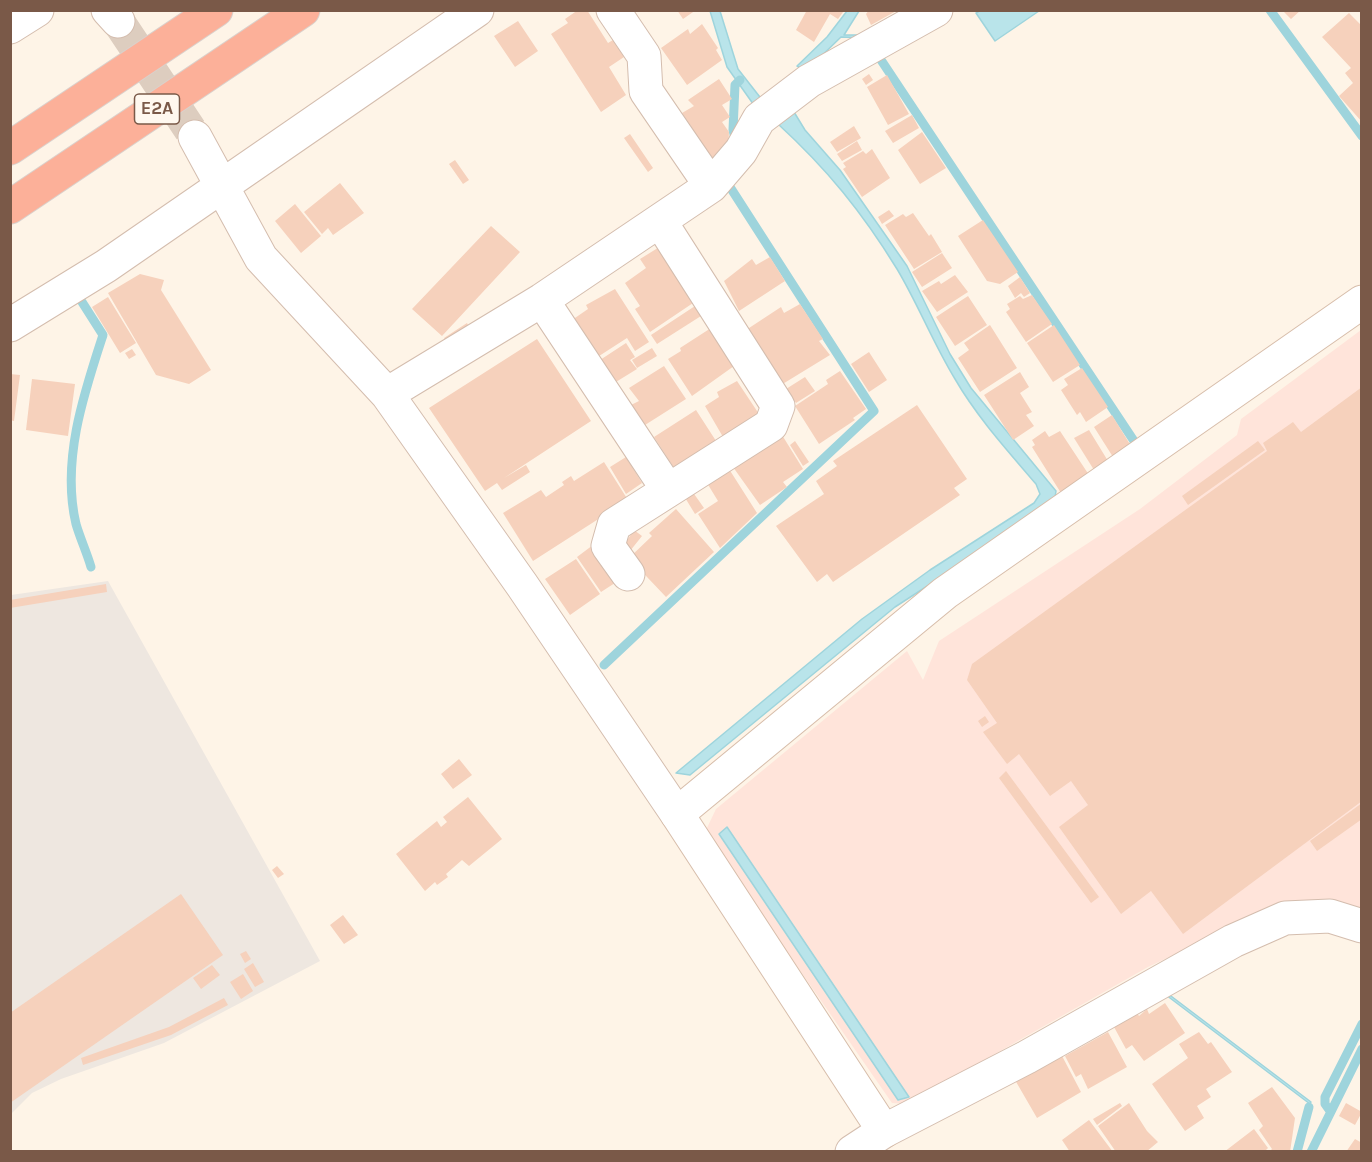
<!DOCTYPE html>
<style>
body{margin:0}
#map{position:relative;width:1372px;height:1162px;overflow:hidden;background:#fef4e7;font-family:Karla,sans-serif}
canvas{display:block}
.frame{position:absolute;inset:0;border:12px solid #7a5948;pointer-events:none}
</style>
<div id="map">
<canvas width="1372" height="1162"></canvas>
<div class="frame"></div>
</div>
<script>
const context = document.querySelector('canvas').getContext('2d');
context.lineJoin = 'round';
function fillPath(path, color) {
  context.fillStyle = color;
  context.fill(path, 'evenodd');
}
function strokePath(path, color, width, dash) {
  context.strokeStyle = color;
  context.lineWidth = width;
  context.lineCap = dash ? 'butt' : 'round';
  context.setLineDash(dash || []);
  context.stroke(path);
}
function write(font, color, halo, rows, align = 'center') {
  context.font = font + ' Karla,sans-serif';
  context.lineWidth = 6;
  context.setLineDash([]);
  context.textBaseline = 'middle';
  context.strokeStyle = halo;
  context.fillStyle = color;
  for (const [text, x, y, turn = 0] of rows) {
    context.save();
    context.translate(x, y);
    context.rotate((+turn || 0) * Math.PI / 180);
    context.textAlign = isNaN(turn) ? turn : align;
    if (halo) context.strokeText(text, 0, 0);
    context.fillText(text, 0, 0);
    context.restore();
  }
}
const commercial = new Path2D(`
 M1361,330V910L1330,899L1284,903L1148,967L907,1104L892,1103L715,848L706,830L716,809L907,651L923,680L939,641L1140,509L1237,435L1241,419Z`);
const industrial = new Path2D(`
 M108,581L320,961L164,1043L61,1079L32,1093L11,1114V595Z`);
const water = new Path2D(`
 M981,10H1039V11L995,41L976,13Z
 M710,11H720L738,69L763,101L756,108L727,67Z
 M847,11H859L844,35H862V38L841,37L806,71L797,66L827,37Z
 M794,112L805,130L840,170L907,266L950,354L971,388L1056,491L1054,504L895,607L690,775L676,773L862,619L930,570L1034,503L1040,494L1036,484C1007,450 977,417 955,379C933,343 918,304 897,269C862,212 827,169 778,124Z
 M727,827L909,1097L898,1100L719,834Z
 M1167,993L1311,1102L1310,1104L1166,995Z`);
const stream = new Path2D(`
 M1270,10L1362,136
 M881,60L1138,447
 M736,143L733,130L735,85L740,80
 M82,302L103,335C84,393 61,461 76,524C80,538 87,553 91,567
 M604,665L874,411L730,187
 M1330,1111L1325,1104V1097L1362,1024
 M1297,1152L1309,1107
 M1311,1152L1362,1049`);
const building = new Path2D(`
 M578,10H587L608,43L613,40L624,57L609,67L626,95L601,112L551,34L568,23L565,19Z
 M677,10H696L683,19Z
 M807,10H841L843,12L838,19L830,14L814,42L796,30Z
 M869,10H898L871,25L866,14Z
 M1286,10H1301L1291,19L1284,12Z
 M1349,13L1362,26V122L1339,96L1353,83L1345,73L1351,68L1322,37Z
 M518,21L538,51L515,67L494,36Z
 M702,24L718,48L716,50L722,60L687,85L661,48L688,29L690,34Z
 M869,74L873,80L866,85L862,79Z
 M887,75L909,114L888,125L867,87Z
 M719,79L732,99L722,105L730,117L722,122L729,132L728,149L715,163L682,113L694,106L688,100Z
 M912,115L919,128L893,143L885,131Z
 M854,126L861,138L837,152L830,142Z
 M922,132L946,168L920,184L898,150Z
 M630,134L653,168L648,172L624,138Z
 M857,141L862,150L842,161L837,154Z
 M872,149L890,178L862,197L843,169L846,167L843,163L863,151L866,154Z
 M455,160L469,180L463,184L449,164Z
 M340,183L364,213L333,235L328,228L322,234L304,212Z
 M295,204L321,236L301,253L275,221Z
 M889,210L894,216L882,224L878,217Z
 M913,213L929,236L931,234L942,252L914,269L885,225L903,214L906,217Z
 M983,220L1018,272L1000,284L987,281L958,236Z
 M491,226L520,252L442,336L412,309Z
 M661,246L696,301L650,332L635,309L640,306L625,283L646,268L640,259Z
 M942,253L952,268L922,287L912,272Z
 M770,257L785,281L739,311L724,281L752,259L756,265Z
 M140,274L164,280L161,290L211,370L189,384L156,375L108,293Z
 M955,275L968,292L937,312L922,291L939,281L941,284Z
 M1020,277L1030,293L1024,297L1021,293L1015,298L1008,286Z
 M615,289L649,342L635,351L627,338L596,358L572,320L588,309L586,305Z
 M1032,295L1052,324L1026,342L1006,312L1010,309L1007,304L1020,296L1023,299Z
 M968,296L987,325L955,346L936,317Z
 M108,297L136,343L120,353L92,307Z
 M800,304L823,339L819,341L830,355L781,385L746,330L781,307L784,313Z
 M695,306L701,316L657,344L651,335Z
 M467,323L471,331L449,346L444,338Z
 M990,325L1017,368L980,392L958,358L969,350L964,343Z
 M1054,325L1080,365L1053,382L1027,343Z
 M711,328L734,366L692,396L668,359L681,351L680,348Z
 M537,339L591,421L504,478L526,465L530,472L502,490L497,483L485,491L429,408Z
 M626,343L635,357L630,360L637,369L611,385L597,362Z
 M652,348L657,356L637,368L632,360Z
 M132,349L136,355L129,359L125,353Z
 M869,352L887,380L869,392L851,364Z
 M664,366L686,399L645,425L631,405L639,401L629,388Z
 M1082,368L1108,407L1086,422L1080,412L1077,415L1061,390L1068,385L1064,379Z
 M840,371L866,409L853,418L855,420L819,444L795,406L828,384L826,380Z
 M1020,372L1029,387L1020,393L1032,412L1026,415L1034,426L1013,440L984,395Z
 M10,374L20,375L14,421L10,420Z
 M805,377L815,391L796,403L786,389Z
 M32,379L75,384L68,436L26,430Z
 M737,381L759,414L723,437L705,406L719,397L717,392Z
 M1362,387V801L1183,934L1151,891L1121,914L1059,827L1088,805L1071,781L1050,796L1019,754L1007,764L983,732L997,723L967,680L972,664L1267,451L1263,443L1293,422L1301,432Z
 M917,405L967,479L954,488L960,495L833,582L827,574L817,582L776,526L824,494L816,481L837,466L833,461Z
 M696,410L718,444L676,471L654,437Z
 M1112,415L1131,446L1113,457L1094,427Z
 M1089,430L1108,461L1094,470L1074,438Z
 M1045,431L1049,437L1060,431L1089,475L1061,493L1032,447L1035,445L1032,440Z
 M782,435L803,469L783,482L787,487L760,505L733,467Z
 M795,441L809,462L803,466L790,445Z
 M1258,441L1265,450L1188,505L1182,496Z
 M626,457L642,483L626,494L610,467Z
 M604,462L628,500L533,561L503,513L541,490L546,497L564,485L562,482L571,476L574,481Z
 M729,469L757,513L720,548L698,514L718,501L707,483Z
 M692,491L704,508L695,514L684,496Z
 M676,509L714,552L666,597L629,558L652,536L649,533Z
 M634,530L642,536L630,551L623,546Z
 M593,545L618,581L601,592L577,557Z
 M576,559L600,594L570,615L545,579Z
 M106,584L107,592L10,608V600Z
 M985,716L989,722L982,727L978,721Z
 M459,759L472,775L453,789L441,774Z
 M1006,771L1099,897L1091,903L999,778Z
 M468,797L502,839L469,866L462,860L446,874L448,877L437,885L435,882L425,891L396,854L437,821L441,827L447,822L443,817Z
 M1362,803V819L1317,851L1310,841Z
 M277,866L284,874L278,878L272,870Z
 M181,894L223,955L10,1103V1013Z
 M343,915L358,935L344,944L330,925Z
 M246,951L251,959L245,963L240,954Z
 M253,963L264,982L255,987L244,969Z
 M212,965L220,975L201,989L193,978Z
 M243,974L253,991L241,999L230,982Z
 M224,998L228,1005L171,1035L83,1065L81,1058L169,1027Z
 M1165,1003L1185,1033L1144,1061L1132,1045L1126,1049L1114,1027L1137,1013L1139,1016L1147,1009L1149,1014Z
 M1108,1032L1127,1067L1088,1089L1081,1074L1076,1077L1065,1056Z
 M1199,1032L1208,1044L1211,1042L1232,1072L1206,1089L1211,1097L1197,1106L1204,1118L1185,1131L1152,1084L1188,1058L1179,1044Z
 M1061,1054L1081,1092L1037,1118L1015,1080Z
 M1272,1087L1295,1118L1290,1152H1269L1272,1149L1259,1130L1263,1126L1248,1103Z
 M1120,1103L1122,1106L1097,1125L1093,1119Z
 M1129,1103L1147,1131L1158,1142L1146,1152H1116L1098,1126Z
 M1346,1103L1362,1112L1355,1125L1339,1116Z
 M1089,1120L1113,1152H1070L1062,1140Z
 M1254,1129L1268,1148L1264,1152H1224Z
 M1355,1139L1362,1143V1152H1346Z`);
const streetTunnel = new Path2D(`
 M118,21L195,137`);
const street = new Path2D(`
 M108,10L118,21
 M613,10L644,56L646,91L711,186
 M10,27L37,10
 M195,137L261,258L387,394L522,585L677,814
 M542,300L668,490
 M10,325L106,266L477,10
 M387,394L542,300L711,186L741,151L759,119L809,81L936,10
 M628,574L608,546L614,525L771,425L778,406L660,221
 M852,1152L884,1131L1027,1057L1233,941L1285,918L1330,916L1362,926`);
const secondary = new Path2D(`
 M884,1131L677,814L945,593L1362,302`);
const highway = new Path2D(`
 M10,148L216,10
 M10,207L303,10`);
const shields = [
 [157,109,45]
];
const shieldNames = [
 ["E2A",157,109]
];
fillPath(commercial, '#ffe4da');
fillPath(industrial, '#eee7e0');
fillPath(water, '#b9e4ea');
strokePath(water, '#9ed4dc', 1.5);
strokePath(stream, '#9ed4dc', 9);
fillPath(building, '#f6d1bc');
strokePath(streetTunnel, '#ddcdbf', 33, [33, 16]);
strokePath(street, '#d4bdae', 35);
strokePath(secondary, '#d7bdaa', 35);
strokePath(highway, '#dad1cc', 35);
strokePath(street, '#fff', 33);
strokePath(secondary, '#fff', 33);
strokePath(highway, '#fcb099', 33);
for (const [x, y, w] of shields) {
  const box = new Path2D();
  box.roundRect(x - w / 2, y - 15, w, 30, 4.5);
  context.fillStyle = '#fff8ef';
  context.fill(box);
  strokePath(box, '#7a5948', 1.5);
}
write('bold 18px', '#7a5948', null, shieldNames);
</script>
